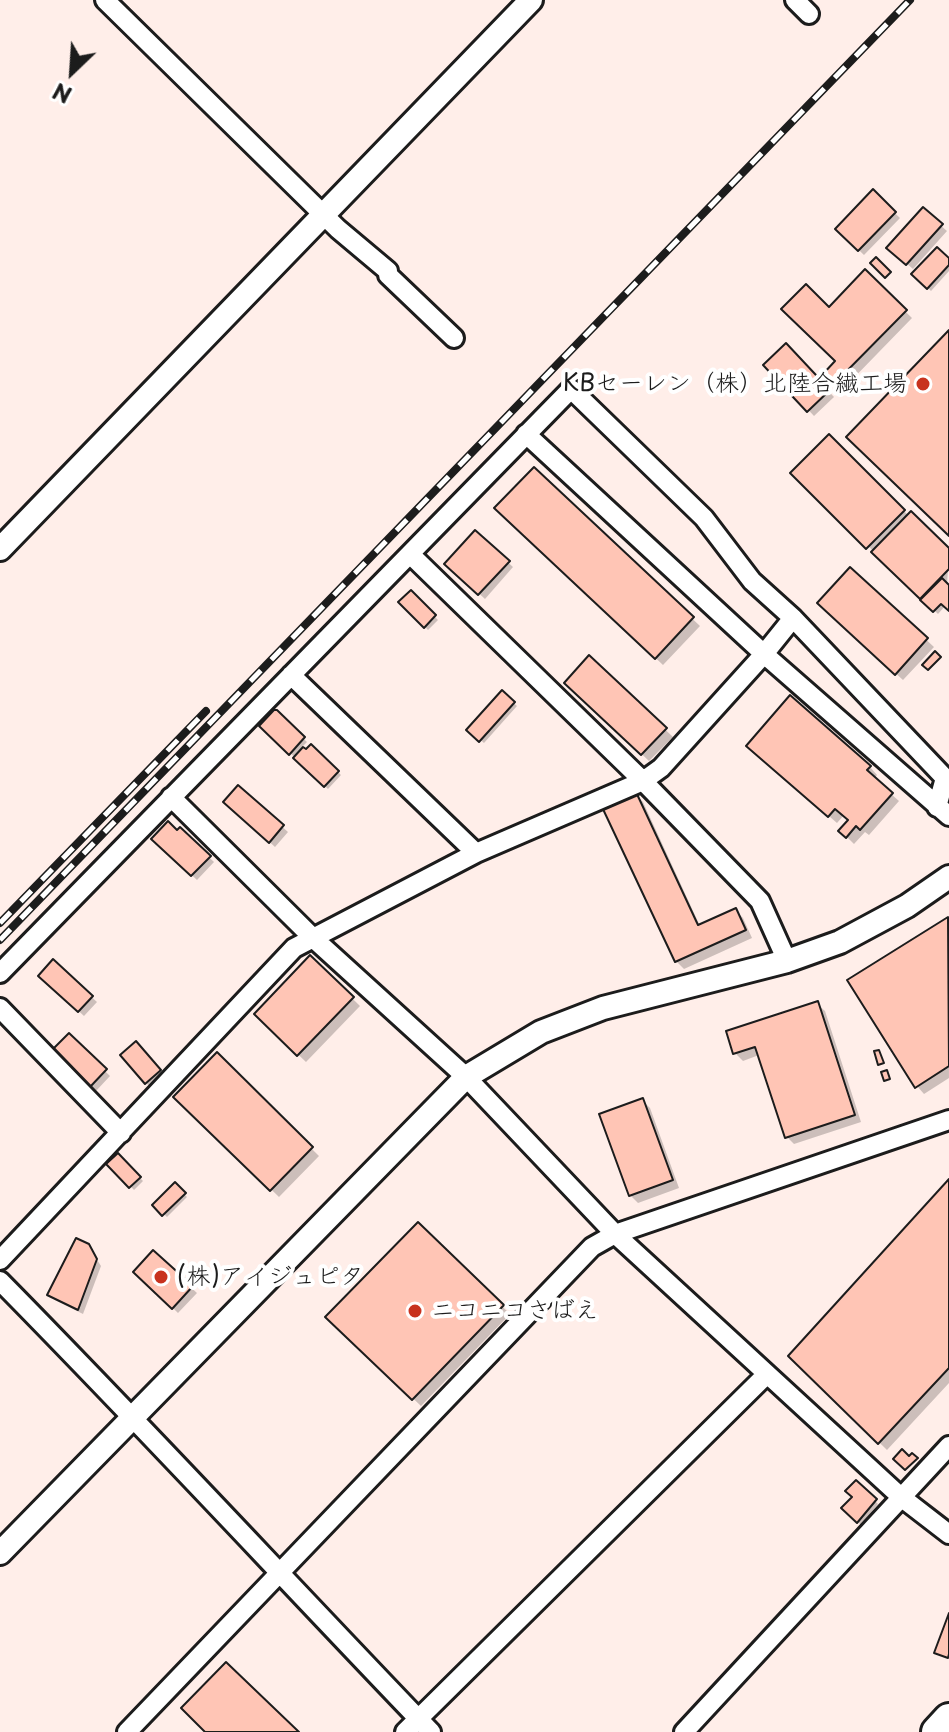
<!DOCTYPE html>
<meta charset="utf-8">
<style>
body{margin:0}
#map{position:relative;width:949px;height:1732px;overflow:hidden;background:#ffeee9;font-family:"Playpen Sans",sans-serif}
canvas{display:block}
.north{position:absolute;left:32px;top:32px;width:80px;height:80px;-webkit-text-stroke:6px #fff;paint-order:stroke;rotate:205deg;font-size:22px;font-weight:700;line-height:32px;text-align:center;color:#1c1c1c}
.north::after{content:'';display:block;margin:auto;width:28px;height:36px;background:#1c1c1c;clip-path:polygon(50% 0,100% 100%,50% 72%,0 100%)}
</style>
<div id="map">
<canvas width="949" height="1732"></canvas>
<div class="north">N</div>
</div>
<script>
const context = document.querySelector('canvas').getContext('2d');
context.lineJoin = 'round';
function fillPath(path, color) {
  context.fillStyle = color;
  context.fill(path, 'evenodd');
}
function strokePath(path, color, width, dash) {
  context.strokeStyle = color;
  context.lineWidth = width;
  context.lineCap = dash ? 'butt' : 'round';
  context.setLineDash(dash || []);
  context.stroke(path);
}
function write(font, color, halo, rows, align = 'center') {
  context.font = font + ' "Playpen Sans","Klee One",sans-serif';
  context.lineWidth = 8;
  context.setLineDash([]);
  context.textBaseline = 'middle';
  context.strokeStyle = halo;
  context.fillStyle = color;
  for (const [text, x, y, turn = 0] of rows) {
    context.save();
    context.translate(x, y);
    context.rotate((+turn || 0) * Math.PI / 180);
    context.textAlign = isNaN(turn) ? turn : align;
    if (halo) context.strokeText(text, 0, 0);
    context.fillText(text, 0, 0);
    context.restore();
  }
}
const shadow = new Path2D(`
 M873,192L900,218L864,255L837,229Z
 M923,210L947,231L913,269L889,248Z
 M949,261V271L931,291L914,274Z
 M865,272L912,318L842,390L826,374L838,362L829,310Z
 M786,346L834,397L814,416L766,365Z
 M829,437L909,516L949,551L947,586L949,609L945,606L938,614L793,473Z
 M534,469L700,626L663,665L497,508Z
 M476,533L513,567L485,599L447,564Z
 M850,569L934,647L903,680L827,611Z
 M411,593L438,620L428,630L401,602Z
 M589,657L673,737L649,761L567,683Z
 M502,693L517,706L484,743L469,730Z
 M276,712L307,742L301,748L306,752L311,746L341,775L328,789L262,726Z
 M756,753L870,767L877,775L874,779L899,801L869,835L865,832L854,844L841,831L850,820L844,815L837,823Z
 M238,787L288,832L275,847L226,802Z
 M635,794L643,802L700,926L735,910L743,918L752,938L684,969L676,961Z
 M180,830L214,862L197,880L154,839L177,833Z
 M948,920L949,1078L924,1094L917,1086Z
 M310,957L360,1006L306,1062L256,1014Z
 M53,962L97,1002L84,1016L41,976Z
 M817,1004L825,1011L861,1122L794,1144L786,1136L759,1055L743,1061L735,1053Z
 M69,1036L110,1076L96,1091L55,1050Z
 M136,1044L163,1074L149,1086L123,1055Z
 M217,1055L319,1156L279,1197L176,1097Z
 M643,1101L650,1108L679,1188L638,1203L630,1195Z
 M118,1156L143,1181L134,1190L109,1164Z
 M949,1182V1383L887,1450L791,1356Z
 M175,1185L187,1197L167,1217L155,1205Z
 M418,1225L510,1314L421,1406L328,1317Z
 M88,1246L101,1266L83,1314L55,1300L49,1295Z
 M153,1253L197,1293L178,1313L136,1272Z
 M856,1482L878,1504L861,1525L844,1508L854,1497Z`);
const building = new Path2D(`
 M873,189L896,212L858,251L835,229Z
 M923,207L943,224L906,265L886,248Z
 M937,247L949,258V265L927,289L911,274Z
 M876,257L891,272L885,278L870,263Z
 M865,269L907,310L834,384L823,374L835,361L781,309L806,284L829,307Z
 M949,330V536L846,437Z
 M786,343L830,390L807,412L763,365Z
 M829,434L905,510L866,549L790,473Z
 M534,467L694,617L655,659L494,508Z
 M911,511L949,548V569L920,599L871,552Z
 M475,530L510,561L478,595L444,564Z
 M850,567L928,638L895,675L817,603Z
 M942,578L949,585V611L941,604L933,612L920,600Z
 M411,590L436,615L424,628L398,602Z
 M935,651L941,657L928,670L922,665Z
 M589,655L667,728L641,755L564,683Z
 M502,690L515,702L479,742L466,730Z
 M790,695L871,766L867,770L893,793L860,830L856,826L846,838L838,831L848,820L835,809L828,817L746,746Z
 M274,710H277L305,737L289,755L259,726Z
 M311,744L339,771L324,787L293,758L303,747L306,749Z
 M238,785L284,825L269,843L223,802Z
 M636,792L698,925L736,908L746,930L675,962L602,807Z
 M168,821L177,830L180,827L211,856L191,876L151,839Z
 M948,917L949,1066L915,1088L847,980Z
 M310,955L354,997L297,1056L254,1014Z
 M53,959L93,996L78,1012L38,976Z
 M818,1001L855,1115L785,1138L755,1047L733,1054L726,1031Z
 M69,1033L107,1069L90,1087L52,1050Z
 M136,1041L161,1070L145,1084L120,1055Z
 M879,1050L884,1063L878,1065L874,1051Z
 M217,1052L313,1147L270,1191L173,1097Z
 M887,1070L890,1079L884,1081L881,1072Z
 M643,1098L673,1180L629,1196L599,1114Z
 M118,1153L141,1177L129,1188L106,1164Z
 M949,1179V1368L878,1444L788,1356Z
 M175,1182L186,1193L162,1216L152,1205Z
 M418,1222L504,1305L412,1400L325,1317Z
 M76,1238L89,1244L97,1259L78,1310L47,1295Z
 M153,1250L193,1286L172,1309L133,1272Z
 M902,1449L909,1456L912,1453L918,1458L905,1470L893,1459Z
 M856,1480L877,1499L857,1523L841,1508L852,1497L845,1491Z
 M949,1613V1654L948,1658L934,1653Z
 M226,1662L299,1732H205L181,1708Z`);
const minor = new Path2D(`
 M105,0L338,229L388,271V275L454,338
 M795,0L809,14
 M526,434L764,654L949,816
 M410,554L643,781L760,901L787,961
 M291,675L476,853
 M171,797L312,937L466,1077L615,1234L901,1497L949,1534
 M0,973L571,389L704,518L752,581L793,618L945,778L937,807
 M0,1008L121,1133
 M0,1260L294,948L476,853L643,781L661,768L764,654L793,618
 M0,1281C146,1429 287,1582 431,1732
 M127,1732L592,1247L615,1234L949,1120
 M405,1732L767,1374
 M684,1732L949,1446`);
const tertiary = new Path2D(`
 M0,549L531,0
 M0,1553L466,1077L541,1032L603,1008L787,961L840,942L907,906L949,877`);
const trunk = new Path2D(`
 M937,1732L949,1719`);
const rail = new Path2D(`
 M0,923L206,711
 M0,940L910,0`);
const markers = [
 [923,384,8,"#c8321e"],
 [161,1277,8,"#c8321e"],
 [415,1311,8,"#c8321e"]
];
const poiNames = [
 ["KBセーレン（株）北陸合繊工場",907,384,"right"],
 ["(株)アイジュピタ",177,1277],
 ["ニコニコさばえ",431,1311]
];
fillPath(shadow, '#0003');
fillPath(building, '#ffc5b5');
strokePath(building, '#1c1c1c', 2);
strokePath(minor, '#1c1c1c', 24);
strokePath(tertiary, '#1c1c1c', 28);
strokePath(trunk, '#1c1c1c', 36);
strokePath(minor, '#fff', 18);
strokePath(tertiary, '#fff', 22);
strokePath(trunk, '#fff', 30);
strokePath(rail, '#1c1c1c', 8);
strokePath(rail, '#fff', 5, [15]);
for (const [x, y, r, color] of markers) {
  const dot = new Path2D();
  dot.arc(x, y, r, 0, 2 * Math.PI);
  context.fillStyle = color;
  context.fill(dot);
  strokePath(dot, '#fff', 3);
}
write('24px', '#1c1c1c', '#fff', poiNames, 'left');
</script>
